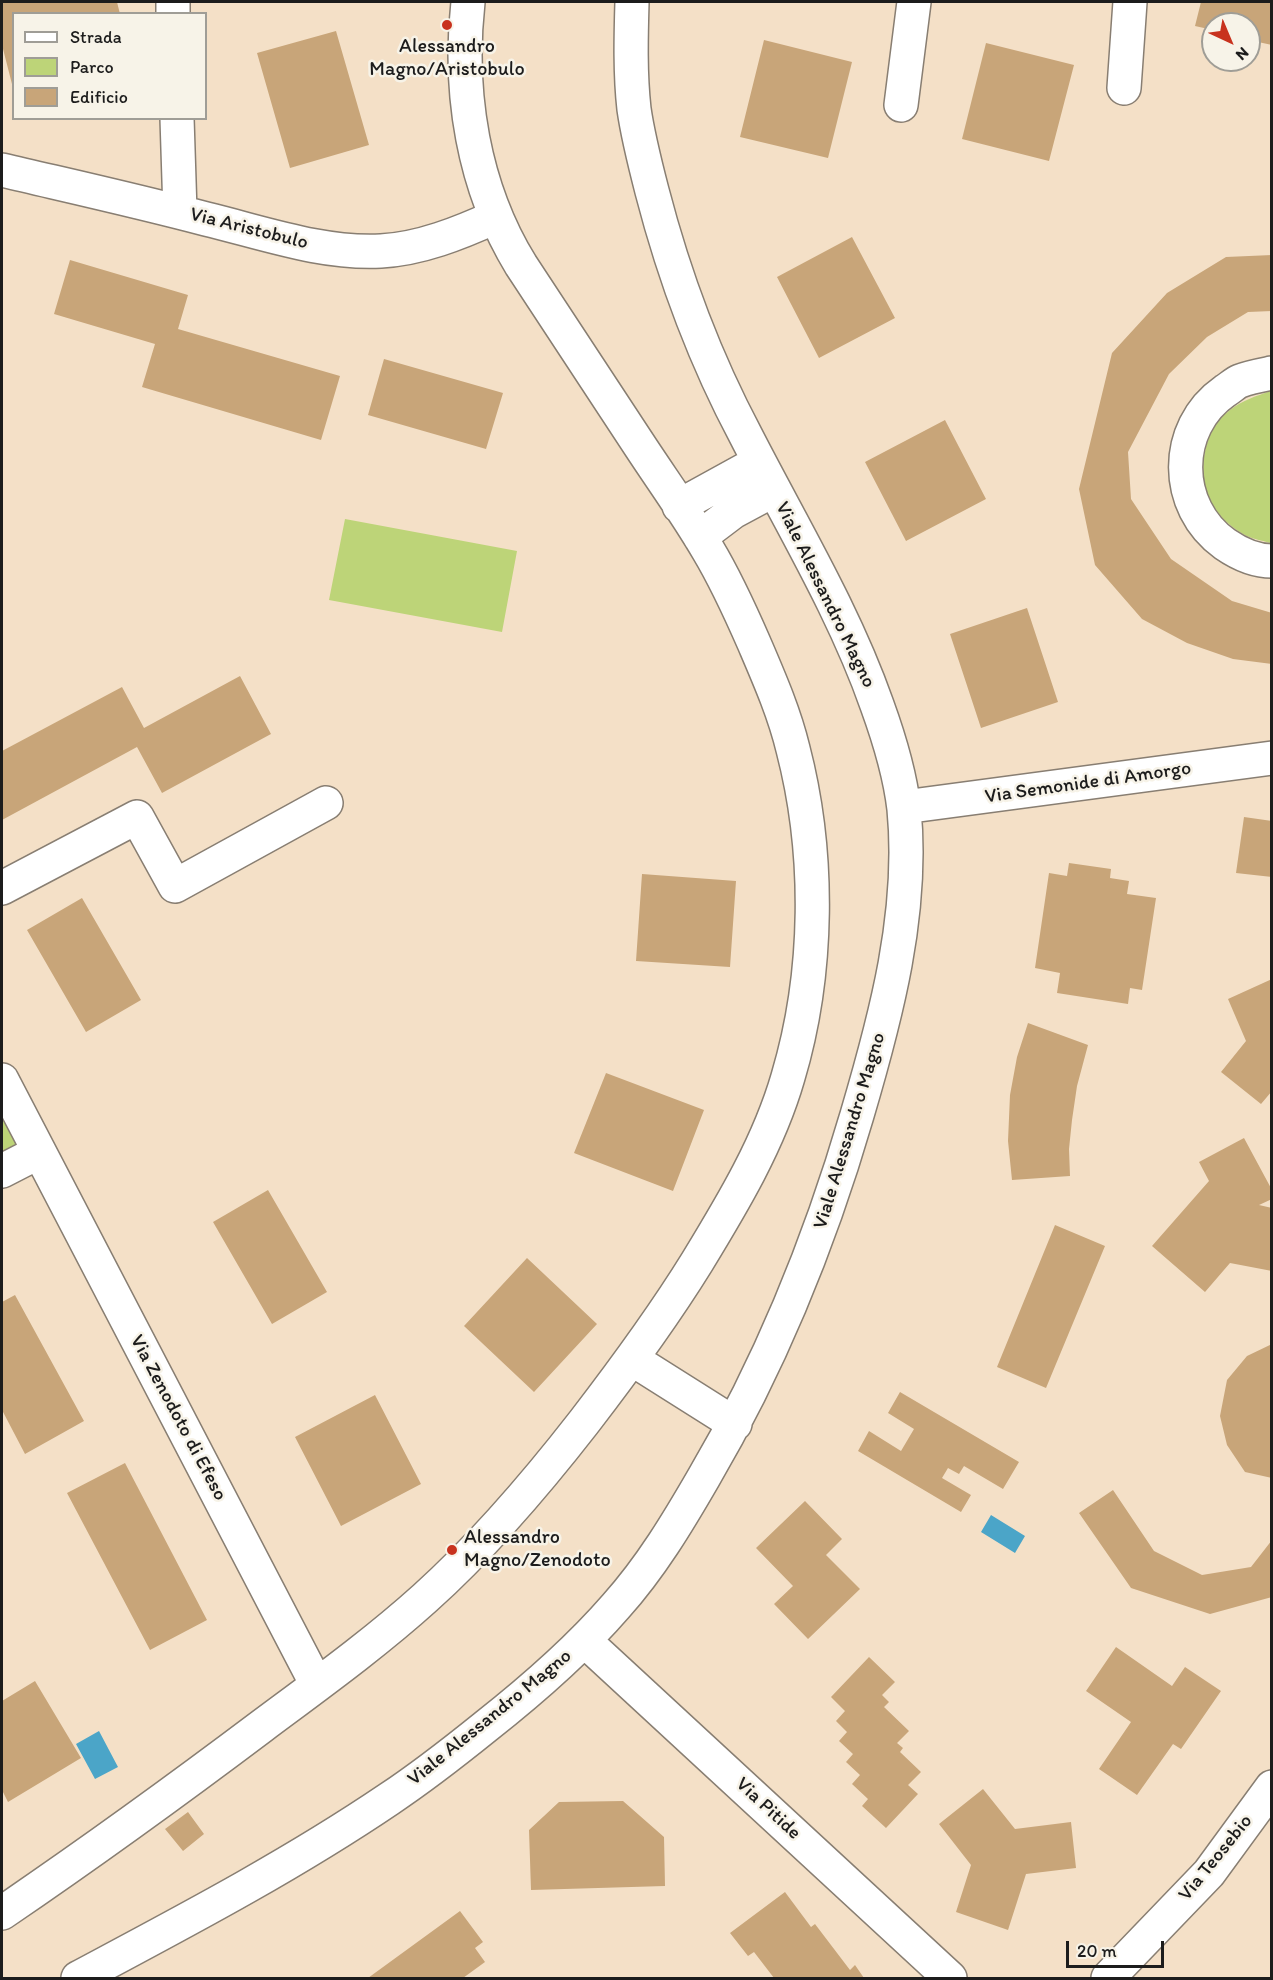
<!DOCTYPE html>
<style>
body{margin:0}
#map{position:relative;width:1273px;height:1980px;overflow:hidden;background:#f4e0c7;font-family:Itim,sans-serif}
canvas{display:block}
.frame{position:absolute;inset:0;border:3px solid #1c1c1c;pointer-events:none}
.legend{position:absolute;left:12px;top:12px;width:195px;height:108px;box-sizing:border-box;background:#f7f3e8;border:2px solid #9f9d96;margin:0;padding:8px 10px;list-style:none;font-size:18px;color:#1c1c1c}
.legend li{display:flex;align-items:center;gap:12px;height:30px}
.legend b{width:30px;border:2px solid #9f9d96}
.north{position:absolute;left:1201px;top:12px;width:60px;height:60px;box-sizing:border-box;background:#f7f3e8;border:2px solid #9f9d96;border-radius:50%;rotate:136deg;font-size:16px;font-weight:700;line-height:24px;text-align:center;color:#1c1c1c}
.north::after{content:'';display:block;margin:auto;width:21px;height:27px;background:#c8321e;clip-path:polygon(50% 0,100% 100%,50% 72%,0 100%)}
.scale{position:absolute;left:1066px;top:1941px;width:98px;height:27px;box-sizing:border-box;border:3px solid #1c1c1c;border-top:0;padding-left:8px;font-size:18px;line-height:21px;white-space:nowrap;color:#1c1c1c;-webkit-text-stroke:4px #f7f3e8;paint-order:stroke}
</style>
<div id="map">
<canvas width="1273" height="1980"></canvas>
<div class="frame"></div>
<ul class="legend">
<li><b style="height:8px;background:#fff"></b>Strada</li>
<li><b style="height:16px;background:#bdd478"></b>Parco</li>
<li><b style="height:16px;background:#c8a579"></b>Edificio</li>
</ul>
<div class="north">N</div>
<div class="scale">20 m</div>
</div>
<script>
const context = document.querySelector('canvas').getContext('2d');
context.lineJoin = 'round';
function fillPath(path, color) {
  context.fillStyle = color;
  context.fill(path, 'evenodd');
}
function strokePath(path, color, width, dash) {
  context.strokeStyle = color;
  context.lineWidth = width;
  context.lineCap = dash ? 'butt' : 'round';
  context.setLineDash(dash || []);
  context.stroke(path);
}
function write(font, color, halo, rows, align = 'center') {
  context.font = font + ' Itim,sans-serif';
  context.lineWidth = 5;
  context.setLineDash([]);
  context.textBaseline = 'middle';
  context.strokeStyle = halo;
  context.fillStyle = color;
  for (const [text, x, y, turn = 0] of rows) {
    context.save();
    context.translate(x, y);
    context.rotate((+turn || 0) * Math.PI / 180);
    context.textAlign = isNaN(turn) ? turn : align;
    if (halo) context.strokeText(text, 0, 0);
    context.fillText(text, 0, 0);
    context.restore();
  }
}
const green = new Path2D(`
 M1271,391L1272,543H1270C1261,540 1251,539 1243,534C1231,527 1218,516 1211,502C1196,473 1203,430 1230,410C1243,400 1256,396 1271,391Z
 M345,519L517,551L502,632L329,600Z
 M2,1103L22,1143L2,1153Z`);
const water = new Path2D(`
 M991,1515L1025,1536L1015,1553L981,1532Z
 M99,1731L118,1767L95,1779L76,1744Z`);
const building = new Path2D(`
 M6,2H117L120,14H14L13,88L2,45V3Z
 M1201,2H1272V45L1249,40V24H1213V30L1195,26Z
 M336,31L369,145L290,168L257,53Z
 M764,40L852,62L828,158L740,137Z
 M986,43L1074,65L1049,161L962,139Z
 M852,237L895,318L819,358L777,277Z
 M1272,255V311L1248,312L1207,337L1169,374L1128,452L1131,499L1171,559L1232,601L1272,613V664L1233,659L1187,643L1142,619L1095,565L1079,489L1112,353L1167,293L1226,257Z
 M70,260L188,295L178,329L340,376L321,440L142,387L155,344L54,314Z
 M384,359L503,393L486,449L368,415Z
 M945,420L986,499L906,541L865,462Z
 M1027,608L1058,702L981,728L950,634Z
 M240,676L271,734L162,793L137,747L2,820V751L122,687L144,728Z
 M1244,817L1272,821V877L1236,873Z
 M1069,863L1111,869L1110,878L1129,881L1127,894L1156,898L1142,990L1130,988L1128,1004L1057,993L1060,973L1035,968L1049,873L1067,876Z
 M642,874L736,881L730,967L636,961Z
 M82,898L141,1000L86,1032L27,930Z
 M1272,979V1091L1261,1104L1221,1072L1246,1041L1228,999Z
 M1028,1023L1088,1045L1077,1086L1072,1120L1069,1149L1070,1176L1012,1180L1008,1141L1010,1095L1017,1057Z
 M606,1073L704,1110L673,1191L574,1153Z
 M1244,1138L1272,1190V1199L1259,1205L1272,1208V1271L1230,1263L1205,1292L1152,1246L1209,1181L1199,1162Z
 M268,1190L327,1292L272,1324L213,1222Z
 M1055,1225L1105,1246L1046,1388L997,1367Z
 M527,1258L597,1324L534,1392L464,1326Z
 M15,1295L84,1421L25,1454L2,1410V1302Z
 M1272,1344L1270,1424L1272,1426V1478L1245,1472L1227,1445L1220,1416L1227,1380L1247,1356Z
 M900,1392L1019,1462L1003,1489L964,1466L959,1474L948,1468L942,1478L971,1495L961,1512L858,1451L869,1431L901,1451L914,1429L888,1413Z
 M375,1395L421,1484L341,1526L295,1437Z
 M125,1463L207,1620L150,1650L67,1493Z
 M1113,1490L1154,1551L1202,1575L1251,1567L1272,1540V1597L1210,1614L1131,1588L1079,1513Z
 M805,1501L842,1539L826,1555L860,1589L808,1639L774,1604L793,1586L756,1548Z
 M1116,1647L1172,1686L1185,1667L1221,1691L1181,1749L1173,1744L1137,1795L1099,1769L1131,1722L1086,1691Z
 M869,1657L895,1682L882,1695L889,1702L884,1707L909,1731L897,1743L903,1748L900,1752L921,1772L908,1785L918,1794L886,1828L862,1806L868,1799L852,1784L860,1775L846,1762L853,1754L839,1741L847,1732L836,1721L845,1711L831,1697Z
 M35,1681L81,1758L8,1802L2,1790V1701Z
 M983,1789L1015,1829L1071,1822L1076,1868L1026,1874L1008,1930L956,1912L971,1865L939,1824Z
 M623,1801L664,1837L665,1886L531,1890L529,1830L559,1802Z
 M188,1812L204,1834L183,1851L165,1829Z
 M785,1892L811,1927L815,1924L850,1970L855,1965L864,1978H774L754,1952L748,1956L730,1933Z
 M460,1911L483,1942L475,1948L485,1962L463,1978H368Z`);
const minor = new Path2D(`
 M173,2V14
 M1124,88L1130,2
 M901,105L914,2
 M177,118L180,212
 M2,170C70,186 138,201 206,219C264,233 322,254 381,251C420,249 460,233 495,217
 M1272,373C1262,375 1250,377 1240,381C1235,383 1230,388 1225,391C1172,428 1173,507 1225,544C1238,553 1255,561 1272,561
 M679,506L759,462
 M700,537L733,512L774,490
 M904,807L1272,758
 M2,888L137,817L175,886L326,803
 M2,1080L317,1685
 M2,1171L39,1152
 M632,1359L735,1424
 M585,1641L950,1978
 M2,1913C90,1853 177,1790 262,1726C317,1685 374,1644 425,1598C484,1545 535,1485 584,1422C624,1370 663,1317 697,1262C733,1203 769,1143 788,1077C819,973 820,853 793,749C784,712 769,678 754,643C740,611 726,580 708,550C687,514 663,481 640,446C600,386 561,325 521,265C473,187 458,92 468,2
 M78,1978C183,1922 290,1866 389,1799C422,1777 454,1752 485,1727C532,1690 577,1651 616,1606C651,1567 678,1522 704,1477C771,1363 820,1242 857,1115C886,1017 914,912 904,809C900,774 889,738 877,705C844,611 791,524 746,436C705,359 674,276 652,191C645,164 638,137 634,109C630,73 631,37 632,2
 M1108,1978L1209,1873L1272,1787`);
const markers = [
 [447,25,6,"#c8321e"],
 [452,1550,6,"#c8321e"]
];
const poiNames = [
 ["Alessandro",447,47],
 ["Magno/Aristobulo",447,70],
 ["Alessandro",464,1538,"left"],
 ["Magno/Zenodoto",464,1561,"left"]
];
const streetNames = [
 ["Via Aristobulo",249,229,14],
 ["Viale Alessandro Magno",825,595,64],
 ["Via Semonide di Amorgo",1088,783,-8],
 ["Viale Alessandro Magno",850,1131,-73],
 ["Via Zenodoto di Efeso",178,1418,62],
 ["Viale Alessandro Magno",490,1718,-39],
 ["Via Pitide",768,1809,43],
 ["Via Teosebio",1216,1858,-51]
];
fillPath(green, '#bdd478');
fillPath(water, '#4ba5c8');
fillPath(building, '#c8a579');
strokePath(minor, '#887e72', 36);
strokePath(minor, '#fff', 33);
for (const [x, y, r, color] of markers) {
  const dot = new Path2D();
  dot.arc(x, y, r, 0, 2 * Math.PI);
  context.fillStyle = color;
  context.fill(dot);
  strokePath(dot, '#f7f3e8', 2);
}
write('20px', '#1c1c1c', '#f7f3e8', poiNames);
write('20px', '#1c1c1c', '#f7f3e8', streetNames);
</script>
